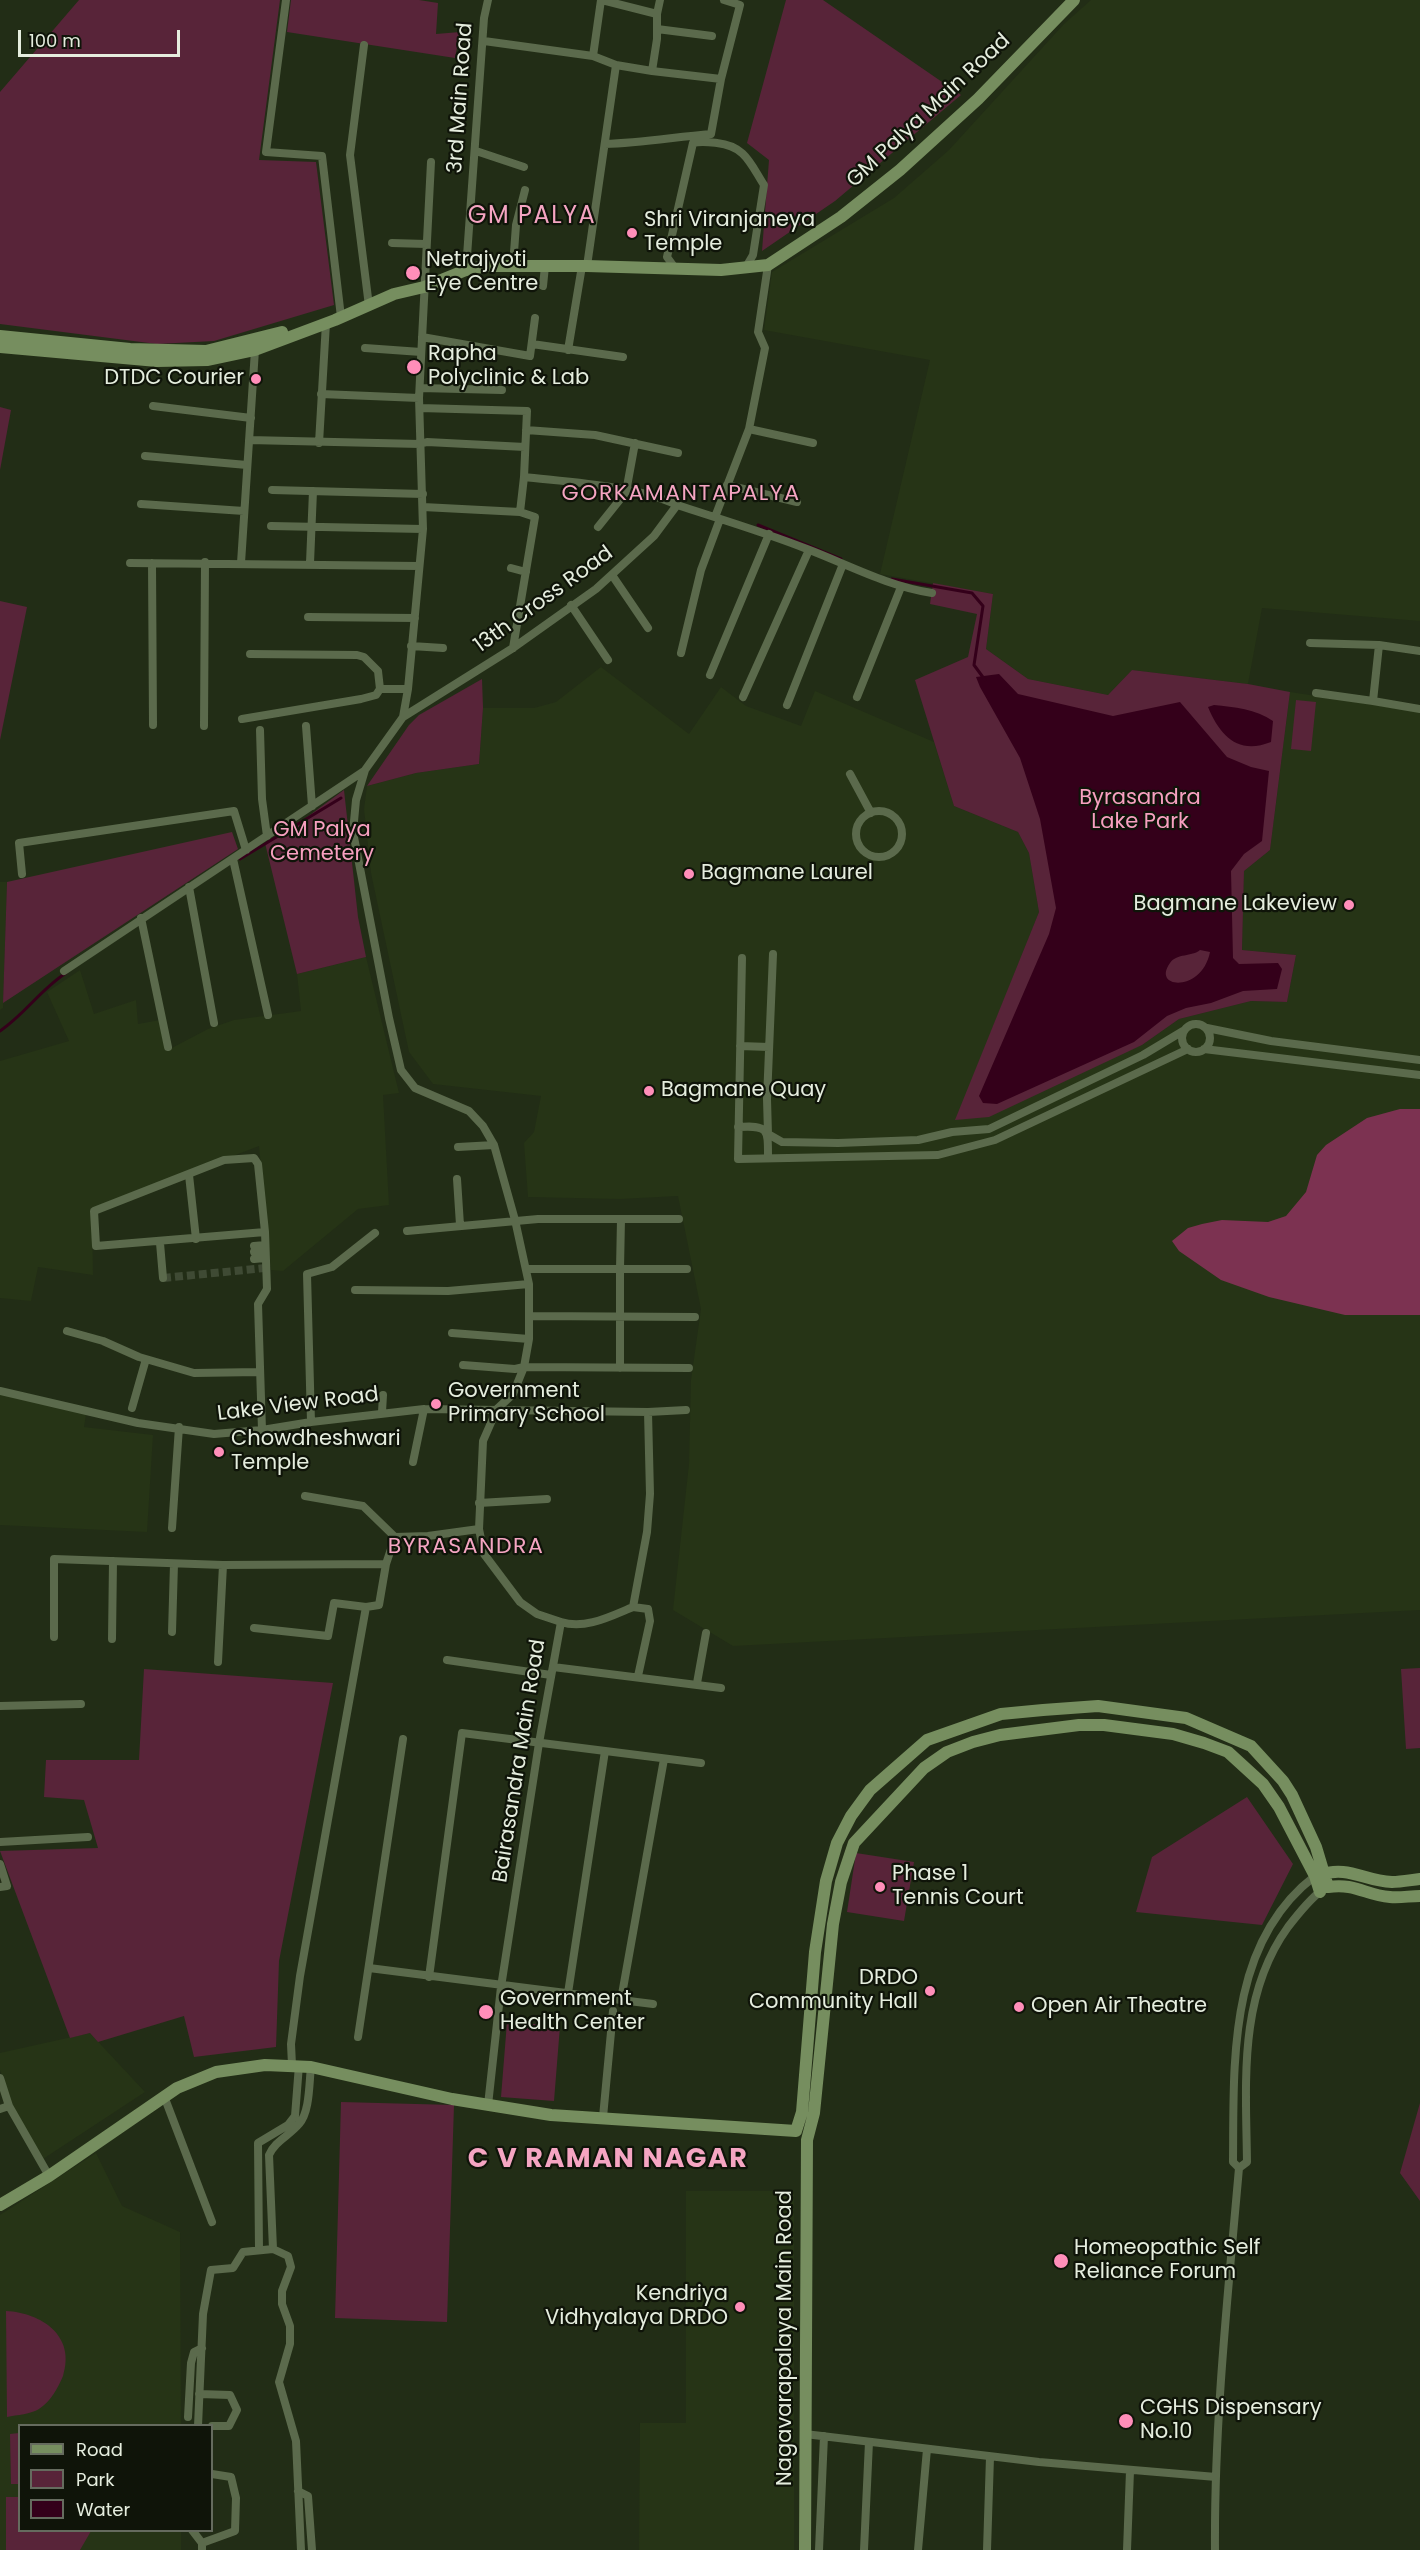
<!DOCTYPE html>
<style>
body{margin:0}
#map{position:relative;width:1420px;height:2550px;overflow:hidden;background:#222d16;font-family:Poppins,sans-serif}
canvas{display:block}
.legend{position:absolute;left:18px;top:2424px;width:195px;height:108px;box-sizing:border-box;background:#0f1409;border:2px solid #656b5e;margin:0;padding:8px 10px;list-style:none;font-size:18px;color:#e5edde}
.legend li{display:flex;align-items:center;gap:12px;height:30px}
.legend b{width:30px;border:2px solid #656b5e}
.scale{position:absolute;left:18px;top:30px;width:162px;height:27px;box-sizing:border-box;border:3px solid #e5edde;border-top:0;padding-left:8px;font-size:18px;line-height:21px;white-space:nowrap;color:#e5edde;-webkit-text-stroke:4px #0f1409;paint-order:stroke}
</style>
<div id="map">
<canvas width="1420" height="2550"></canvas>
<ul class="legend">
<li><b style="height:8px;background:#768e5f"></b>Road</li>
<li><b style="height:16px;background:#582439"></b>Park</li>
<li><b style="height:16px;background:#34001a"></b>Water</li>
</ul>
<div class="scale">100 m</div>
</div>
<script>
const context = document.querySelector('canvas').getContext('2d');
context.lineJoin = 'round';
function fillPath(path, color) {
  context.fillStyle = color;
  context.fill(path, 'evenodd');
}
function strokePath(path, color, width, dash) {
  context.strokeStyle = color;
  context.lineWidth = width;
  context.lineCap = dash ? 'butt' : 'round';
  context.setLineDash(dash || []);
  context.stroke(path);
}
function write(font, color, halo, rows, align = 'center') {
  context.font = font + ' Poppins,sans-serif';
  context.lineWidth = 4.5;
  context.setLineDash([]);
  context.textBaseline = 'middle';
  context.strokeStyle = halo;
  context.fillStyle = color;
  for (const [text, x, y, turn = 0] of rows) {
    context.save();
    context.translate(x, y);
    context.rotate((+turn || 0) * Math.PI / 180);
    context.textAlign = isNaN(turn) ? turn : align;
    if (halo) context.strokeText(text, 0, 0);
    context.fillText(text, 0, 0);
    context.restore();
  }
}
const built = new Path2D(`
 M1091,0H1420V621L1262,608L1248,684L1132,670L1108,695L1028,679L986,649L993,594L880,574L930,360L764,330L772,272L894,198L949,150L1064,24Z
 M601,667L689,734L721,687L746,706L801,726L815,691L934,742L954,806L1018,832L1029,853L1039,912L956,1120L1142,1045L1179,1019L1251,1001L1287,1002L1296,955L1242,950L1244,871L1270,850L1290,692L1420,712V1610L733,1646L673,1610L689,1464L691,1380L701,1309L678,1196L620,1199L528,1197L524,1143L534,1132L541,1096L433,1084L409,1052L371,873L364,809L367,786L416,773L479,764L483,708H534L556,702Z
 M0,882H7L3,1008L0,1010Z
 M366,957L399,1093L383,1095L389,1205L358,1209L283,1271L271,1270L259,1146L92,1210L93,1275L38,1267L31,1301L0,1298V1061L69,1041L47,992L80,970L94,1014L136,1000L138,1024L160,1020L166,1051L208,1029L234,1020L301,1011L297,974Z
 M0,1394L86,1414L84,1427L153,1435L147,1532L0,1525Z
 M90,2033L145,2092L43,2159L12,2105L0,2070V2053Z
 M96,2153L122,2206L180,2232L181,2425L20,2426V2530L181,2531V2550H0V2215Z
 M686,2191H794V2550H639L640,2423H686Z`);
const green = new Path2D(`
 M79,0H280L259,160L316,162L334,305L214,341L157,344L0,324V92Z
 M291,0H419L438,3L436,34L460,32L455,58L287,32Z
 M786,0H823L961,95L835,201L762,251L769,160L747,143Z
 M0,407L11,410L0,470Z
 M933,583L993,594L986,649L1028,679L1108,695L1132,670L1248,684L1290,692L1270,850L1244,871L1242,950L1296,955L1287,1002L1251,1001L1179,1019L1142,1045L989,1117L955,1120L1039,912L1029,853L1018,832L954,806L915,680L968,657L977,614L930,604Z
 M0,601L27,607L0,740Z
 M482,679L483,708L479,764L416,773L367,786L409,725L419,715Z
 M1296,700L1316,702L1311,751L1291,749Z
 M344,790L358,917L366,957L297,974L265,843L288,831Z
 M232,832L238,849L3,1003L7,882Z
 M1420,1668V1748L1406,1749L1401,1669Z
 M144,1669L333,1683L279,1961L276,2047L194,2057L184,2016L98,2042L90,2033L70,2038L0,1851L98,1848L84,1800L44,1797L46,1760H139Z
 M1247,1797L1293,1864L1262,1925L1136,1912L1152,1857Z
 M856,1853L914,1862L904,1921L847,1912Z
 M507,2022L560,2026L554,2101L501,2097Z
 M341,2102L454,2105L447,2322L335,2318Z
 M1420,2103V2201L1400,2173Z
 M6,2311C42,2313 76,2336 63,2376C58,2388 51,2401 39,2409C31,2414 17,2415 7,2417Z
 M19,2433V2484H11L10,2434Z
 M6,2497H19L20,2530L91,2531L80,2550H6Z`);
const forest = new Path2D(`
 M1400,1109H1420V1315H1345L1269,1297L1221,1280L1179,1251L1172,1241L1188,1228L1202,1224L1222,1220L1268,1222L1286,1216L1306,1192L1317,1155L1326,1145L1367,1118Z`);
const water = new Path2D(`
 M999,674L1018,694L1113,716L1180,702L1227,757L1251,767L1269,771L1262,841L1244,854L1231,871L1233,958L1239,964L1278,963L1282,969L1277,989L1243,991L1211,1003L1186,1008L1167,1016L1134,1042L997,1104L983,1103L979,1096L1049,934L1056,908L1040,819L1020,758L980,687L976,677ZM1200,950L1210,952C1202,993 1151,989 1170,963C1177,953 1192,957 1200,950Z
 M1214,705C1234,707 1256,709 1273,721L1271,742C1238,755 1220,736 1208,707Z`);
const stream = new Path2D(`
 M758,525L841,559
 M892,579L972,593L983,606L974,665L985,680
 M240,859L341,798
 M0,1031C25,1014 41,989 66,973`);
const streetTunnel = new Path2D(`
 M163,1278L265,1268`);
const street = new Path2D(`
 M286,0L266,152L322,156L341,317
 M602,0L657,14V39L652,71
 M657,14L660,0
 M657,29L712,36
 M484,41L593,56L616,65L652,71L721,79
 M364,45L350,155L369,306
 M593,56L601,0
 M605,144C641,143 675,137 711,134L721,79L740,5L724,0
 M476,151L524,167
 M431,162L419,398L423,529L408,689L403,717L365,770L356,800L353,832L389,1018L401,1070L415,1088L469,1111L483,1126L494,1145L515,1220L529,1284V1339L524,1367L513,1394L497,1409L483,1441L479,1529L484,1554L520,1602L537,1614L561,1622L539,1743L501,1987L488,2105
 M392,243L426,244
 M513,266L516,225L525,190
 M587,266L616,65
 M675,268L667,257L693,143C701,141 708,142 717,143C745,146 750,163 764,185L753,255L746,267
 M466,270L484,18L488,0
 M543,286L545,266
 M422,337L530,356L535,318
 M532,344L623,357
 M365,348L421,352
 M568,350L582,266
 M420,388L502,390
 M321,394L419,398
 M153,406L251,418
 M420,408L527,411L524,477
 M749,429L813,443
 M526,430L595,435L678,453
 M249,440L420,444L427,442L525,447
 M319,443L326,323
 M145,456L247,465
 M727,485L797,502
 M272,490L423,494
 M141,504L244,511
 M423,507L520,512L524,477C567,482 638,486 677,505
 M715,517L749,429L765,348L758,332L768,265
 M271,526L423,529
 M598,527L626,492L635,443
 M130,563L419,566
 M152,563L153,725
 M241,563L255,350
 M310,563L313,491
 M511,568L526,572
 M612,575L648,628
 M571,605L608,660
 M308,617L415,618
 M1310,643L1379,645L1420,651
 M1379,645L1373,701L1420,709
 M411,646L443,648
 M513,648L535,517L520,512
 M681,653L701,570L720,519
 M250,654L357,655L364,657L378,671L380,689
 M710,675L769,534
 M1316,693L1373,701
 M743,697L809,550
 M857,697L901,587
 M787,705L843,564
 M403,717L513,648L596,589L654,536L677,505C720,519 764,532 807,549C849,565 887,586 932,593
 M242,719L361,699L376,695L380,689H408
 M204,726L205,562
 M306,726L312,806
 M260,730L262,799L267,836
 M850,774L871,813
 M856 834a23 23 0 1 1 46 0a23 23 0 1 1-46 0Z
 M233,859L268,1015
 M22,874L19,843L234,811L246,850
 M189,887L214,1023
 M141,918L168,1047
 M773,954L767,1099L768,1134L782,1142L838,1143L918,1140L952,1132L989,1129L1143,1055L1183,1031
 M742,958L738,1159L938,1155L995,1140L1188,1049
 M64,971L364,771
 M1182 1038a14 14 0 1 1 28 0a14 14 0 1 1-28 0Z
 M1207,1028L1271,1041L1420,1060
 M740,1046L769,1047
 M1204,1049L1420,1075
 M738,1127C769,1125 768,1129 768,1158
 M458,1147L494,1145
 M189,1175L196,1239
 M457,1179L460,1225
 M621,1219L620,1269H687
 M407,1231L538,1219H679
 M160,1243L163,1278
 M254,1246L265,1245
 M254,1252L265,1251
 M254,1259L265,1258
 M526,1269H620V1368
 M355,1290L448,1291L529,1284
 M530,1316L695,1317
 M67,1331L103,1341L139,1357L194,1373L259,1372
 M452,1333L529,1339
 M463,1365L515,1369L524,1367L689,1368
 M0,1391L138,1423L214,1434L262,1430L311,1422L424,1409L648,1412L650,1494L647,1532L633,1607L648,1609L650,1621L638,1676
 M132,1408L146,1359
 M382,1412L383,1395
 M648,1412L686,1410
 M311,1422L307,1274L332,1267L375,1233
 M262,1430L258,1304L267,1289L265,1232L258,1164L254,1158L224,1160L94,1211L96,1246L265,1232
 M413,1462L424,1409
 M305,1496L363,1506L395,1537
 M479,1503L547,1499
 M172,1528L179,1427
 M561,1622C585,1630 611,1616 633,1607
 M254,1628L328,1636L334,1603L366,1607
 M172,1632L174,1564
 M54,1637V1559L223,1565L386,1564
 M112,1639L113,1561
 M447,1660L551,1675
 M218,1662L223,1565
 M553,1667L721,1688
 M697,1683L706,1633
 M0,1706L81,1704
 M0,1842L88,1837
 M0,1864L7,1886L0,1887
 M369,1968L621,2000L664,1759
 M429,1977L462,1733L701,1763
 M568,1993L605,1751
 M621,2000L653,2004
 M358,2037L403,1739
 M292,2065L291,2044L300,1976L366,1607L379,1605L386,1564L395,1537L428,1536L479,1529
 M0,2078L9,2106L49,2176
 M164,2096L212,2222
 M0,2109L9,2106
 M603,2117L613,2011
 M1239,2168L1233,2162C1234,2064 1227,1943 1315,1876
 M273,2249L269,2155C275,2141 289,2136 299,2124C310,2112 309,2083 311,2067
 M259,2250L258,2143L288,2125L295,2116L299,2065
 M199,2394L230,2395L237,2410L229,2426H212
 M188,2417L191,2363L194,2352L202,2348
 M198,2426L203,2314L211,2270L233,2268L243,2252L273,2249L288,2256L291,2267L282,2291V2304L290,2326V2344L279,2382L296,2441L301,2550
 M805,2434L1039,2462L1216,2477
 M298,2491L308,2496L312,2550
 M192,2530L202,2543V2550
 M202,2543L235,2531L236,2498L231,2477L212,2474
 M819,2550L824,2436
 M864,2550L869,2442
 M918,2550L927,2449
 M987,2550L990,2457
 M1127,2550L1130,2471
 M1215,2550C1214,2423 1228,2294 1239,2168L1247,2162C1246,2082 1238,1996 1288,1927C1298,1914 1309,1900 1322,1890`);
const secondary = new Path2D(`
 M0,336L130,349L206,351L282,332
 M0,347L157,361L208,360L255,350L335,320L394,294L424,287L466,270L486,266H587L721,270L768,265L841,217L900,170L978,99L1074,0
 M1318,1875C1350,1865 1363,1881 1392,1882C1401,1882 1411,1880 1420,1879
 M796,2131L802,2112L815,1952L826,1881L837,1843L851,1816L870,1790L927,1740L1001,1714L1043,1710L1098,1706L1186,1718L1251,1746L1283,1781L1292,1795L1316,1847L1328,1887C1356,1883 1365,1895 1390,1897C1400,1898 1410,1896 1420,1896
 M0,2205L49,2176L177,2088L216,2072L265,2065L311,2067L452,2099L551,2115L796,2131
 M805,2550L807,2140L814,2113L833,1924L841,1882L854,1843L924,1768L947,1752L973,1742L1000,1735L1079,1725H1104L1173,1734L1204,1743L1228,1752L1263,1784L1279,1807L1315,1876L1320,1892`);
const markers = [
 [632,233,6,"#ff8eb9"],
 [413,273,8,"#ff8eb9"],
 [414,367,8,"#ff8eb9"],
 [256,379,6,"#ff8eb9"],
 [689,874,6,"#ff8eb9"],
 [1349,905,6,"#ff8eb9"],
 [649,1091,6,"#ff8eb9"],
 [436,1404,6,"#ff8eb9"],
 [219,1452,6,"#ff8eb9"],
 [880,1887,6,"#ff8eb9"],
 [930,1991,6,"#ff8eb9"],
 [1019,2007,6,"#ff8eb9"],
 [486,2012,8,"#ff8eb9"],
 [1061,2261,8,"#ff8eb9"],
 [740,2307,6,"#ff8eb9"],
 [1126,2421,8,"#ff8eb9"]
];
const streetNames = [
 ["3rd Main Road",461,98,-86],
 ["GM Palya Main Road",929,111,-43],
 ["13th Cross Road",544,600,-36],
 ["Lake View Road",298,1405,-7],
 ["Bairasandra Main Road",520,1761,-81],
 ["Nagavarapalaya Main Road",786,2338,-90]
];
const poiNames = [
 ["Shri Viranjaneya",644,221],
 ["Temple",644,245],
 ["Netrajyoti",426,261],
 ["Eye Centre",426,285],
 ["Rapha",428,355],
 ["Polyclinic & Lab",428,379],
 ["DTDC Courier",244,379,"right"],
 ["Bagmane Laurel",701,874],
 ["Bagmane Lakeview",1337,905,"right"],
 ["Bagmane Quay",661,1091],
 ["Government",448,1392],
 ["Primary School",448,1416],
 ["Chowdheshwari",231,1440],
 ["Temple",231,1464],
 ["Phase 1",892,1875],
 ["Tennis Court",892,1899],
 ["DRDO",918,1979,"right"],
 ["Community Hall",918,2003,"right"],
 ["Government",500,2000],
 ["Health Center",500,2024],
 ["Open Air Theatre",1031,2007],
 ["Homeopathic Self",1074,2249],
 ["Reliance Forum",1074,2273],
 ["Kendriya",728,2295,"right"],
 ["Vidhyalaya DRDO",728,2319,"right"],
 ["CGHS Dispensary",1140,2409],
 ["No.10",1140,2433]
];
const parkNames = [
 ["Byrasandra",1140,799],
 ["Lake Park",1140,823],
 ["GM Palya",322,831],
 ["Cemetery",322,855]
];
const neighbourhoodNames = [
 ["GORKAMANTAPALYA",681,494],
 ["BYRASANDRA",466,1547]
];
const quarterNames = [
 ["GM PALYA",532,217]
];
const districtNames = [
 ["C V RAMAN NAGAR",608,2160]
];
fillPath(built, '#263416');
fillPath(green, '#582439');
fillPath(forest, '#7c3251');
fillPath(water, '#34001a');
strokePath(stream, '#34001a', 3);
strokePath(streetTunnel, '#3f4a34', 8, [8, 4]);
strokePath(street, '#5b6a4c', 8);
strokePath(secondary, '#768e5f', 12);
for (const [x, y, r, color] of markers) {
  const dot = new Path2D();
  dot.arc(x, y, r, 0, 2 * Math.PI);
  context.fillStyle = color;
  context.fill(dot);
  strokePath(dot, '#0f1409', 2);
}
write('21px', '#e5edde', '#0f1409', streetNames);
write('21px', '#e5edde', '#0f1409', poiNames, 'left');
write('21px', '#f7a0c0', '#0f1409', parkNames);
context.letterSpacing = '1.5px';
write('22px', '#f5a5c2', '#0f1409', neighbourhoodNames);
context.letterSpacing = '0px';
context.letterSpacing = '1.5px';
write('24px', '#f5a5c2', '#0f1409', quarterNames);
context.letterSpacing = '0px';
context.letterSpacing = '1.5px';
write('bold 27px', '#f5a5c2', '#0f1409', districtNames);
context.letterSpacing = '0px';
</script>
